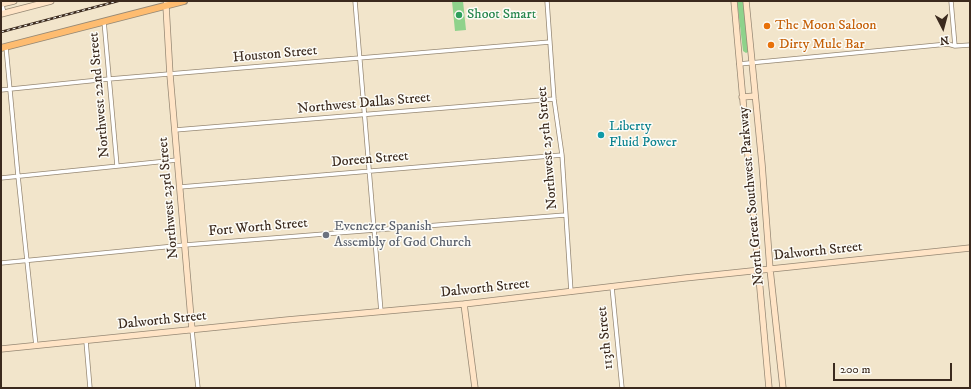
<!DOCTYPE html>
<style>
body{margin:0}
#map{position:relative;width:971px;height:389px;overflow:hidden;background:#f2e5cb;font-family:"IM FELL DW Pica",serif}
canvas{display:block}
.frame{position:absolute;inset:0;border:2px solid #3b2a1e;pointer-events:none}
.north{position:absolute;left:923px;top:8px;width:40px;height:40px;-webkit-text-stroke:3px #fdfcf7;paint-order:stroke;rotate:174deg;font-size:11px;font-weight:700;line-height:16px;text-align:center;color:#3b2a1e}
.north::after{content:'';display:block;margin:auto;width:14px;height:18px;background:#3b2a1e;clip-path:polygon(50% 0,100% 100%,50% 72%,0 100%)}
.scale{position:absolute;left:833px;top:363px;width:119px;height:18px;box-sizing:border-box;border:2px solid #3b2a1e;border-top:0;padding-left:5px;font-size:12px;line-height:14px;white-space:nowrap;color:#3b2a1e;-webkit-text-stroke:3px #fdfcf7;paint-order:stroke}
</style>
<div id="map">
<canvas width="971" height="389"></canvas>
<div class="frame"></div>
<div class="north">N</div>
<div class="scale">200 m</div>
</div>
<script>
const context = document.querySelector('canvas').getContext('2d');
context.lineJoin = 'round';
function fillPath(path, color) {
  context.fillStyle = color;
  context.fill(path, 'evenodd');
}
function strokePath(path, color, width, dash) {
  context.strokeStyle = color;
  context.lineWidth = width;
  context.lineCap = dash ? 'butt' : 'round';
  context.setLineDash(dash || []);
  context.stroke(path);
}
function write(font, color, halo, rows, align = 'center') {
  context.font = font + ' "IM FELL DW Pica",serif';
  context.lineWidth = 3;
  context.setLineDash([]);
  context.textBaseline = 'middle';
  context.strokeStyle = halo;
  context.fillStyle = color;
  for (const [text, x, y, turn = 0] of rows) {
    context.save();
    context.translate(x, y);
    context.rotate((+turn || 0) * Math.PI / 180);
    context.textAlign = isNaN(turn) ? turn : align;
    if (halo) context.strokeText(text, 0, 0);
    context.fillText(text, 0, 0);
    context.restore();
  }
}
const green = new Path2D(`
 M452,1H463L466,30L455,31Z
 M737,1H744L748,52L746,53L743,51Z`);
const street = new Path2D(`
 M1,1L4,13
 M355,1L381,312
 M547,1L554,99L562,155L571,292
 M951,1L955,46
 M104,21L117,166
 M6,47L18,176L36,346
 M739,64L948,44L955,46L970,45
 M1,90L109,79L550,42
 M175,130L554,99
 M1,178L177,160
 M180,187L562,155
 M1,263L185,245L565,215
 M612,287L622,388
 M192,330L198,388
 M86,341L90,388`);
const secondary = new Path2D(`
 M167,1L166,6L170,75L192,330
 M734,1L769,388
 M746,1L762,164L770,269L783,388
 M1,4L14,1
 M1,14L51,1
 M742,97L755,96
 M464,304L475,388
 M1,349L287,320L464,304L685,278L970,248`);
const primary = new Path2D(`
 M1,48L184,1`);
const rail = new Path2D(`
 M1,32L118,1`);
const markers = [
 [459,15,4,"#2e9e5b"],
 [767,26,4,"#e8710a"],
 [771,45,4,"#e8710a"],
 [601,135,4,"#0f9aa8"],
 [326,235,4,"#6b7280"]
];
const leisureNames = [
 ["Shoot Smart",467,15]
];
const foodNames = [
 ["The Moon Saloon",775,26],
 ["Dirty Mule Bar",779,45]
];
const streetNames = [
 ["Houston Street",275,55,-5],
 ["Northwest 22nd Street",100,95,-95],
 ["Northwest Dallas Street",364,104,-5],
 ["Northwest 25th Street",548,148,-95],
 ["Doreen Street",370,160,-5],
 ["North Great Southwest Parkway",752,196,-95],
 ["Northwest 23rd Street",169,198,-95],
 ["Fort Worth Street",258,228,-5],
 ["Dalworth Street",818,252,-6],
 ["Dalworth Street",485,289,-6],
 ["Dalworth Street",162,321,-6],
 ["113th Street",606,338,-96]
];
const cultureNames = [
 ["Liberty",609,127],
 ["Fluid Power",609,143]
];
const worshipNames = [
 ["Evenezer Spanish",334,227],
 ["Assembly of God Church",334,243]
];
fillPath(green, '#8fd28b');
strokePath(street, '#968874', 5);
strokePath(secondary, '#968874', 7);
strokePath(primary, '#968874', 8);
strokePath(street, '#fff', 3.5);
strokePath(secondary, '#ffe4c6', 5.5);
strokePath(primary, '#febc70', 6);
strokePath(rail, '#3b2a1e', 2.5);
strokePath(rail, '#fdfcf7', 1, [3]);
for (const [x, y, r, color] of markers) {
  const dot = new Path2D();
  dot.arc(x, y, r, 0, 2 * Math.PI);
  context.fillStyle = color;
  context.fill(dot);
  strokePath(dot, '#fdfcf7', 1.5);
}
write('14px', '#27864d', '#fdfcf7', leisureNames, 'left');
write('14px', '#c56008', '#fdfcf7', foodNames, 'left');
write('14px', '#3b2a1e', '#fdfcf7', streetNames);
write('14px', '#0d838f', '#fdfcf7', cultureNames, 'left');
write('14px', '#5b616d', '#fdfcf7', worshipNames, 'left');
</script>
